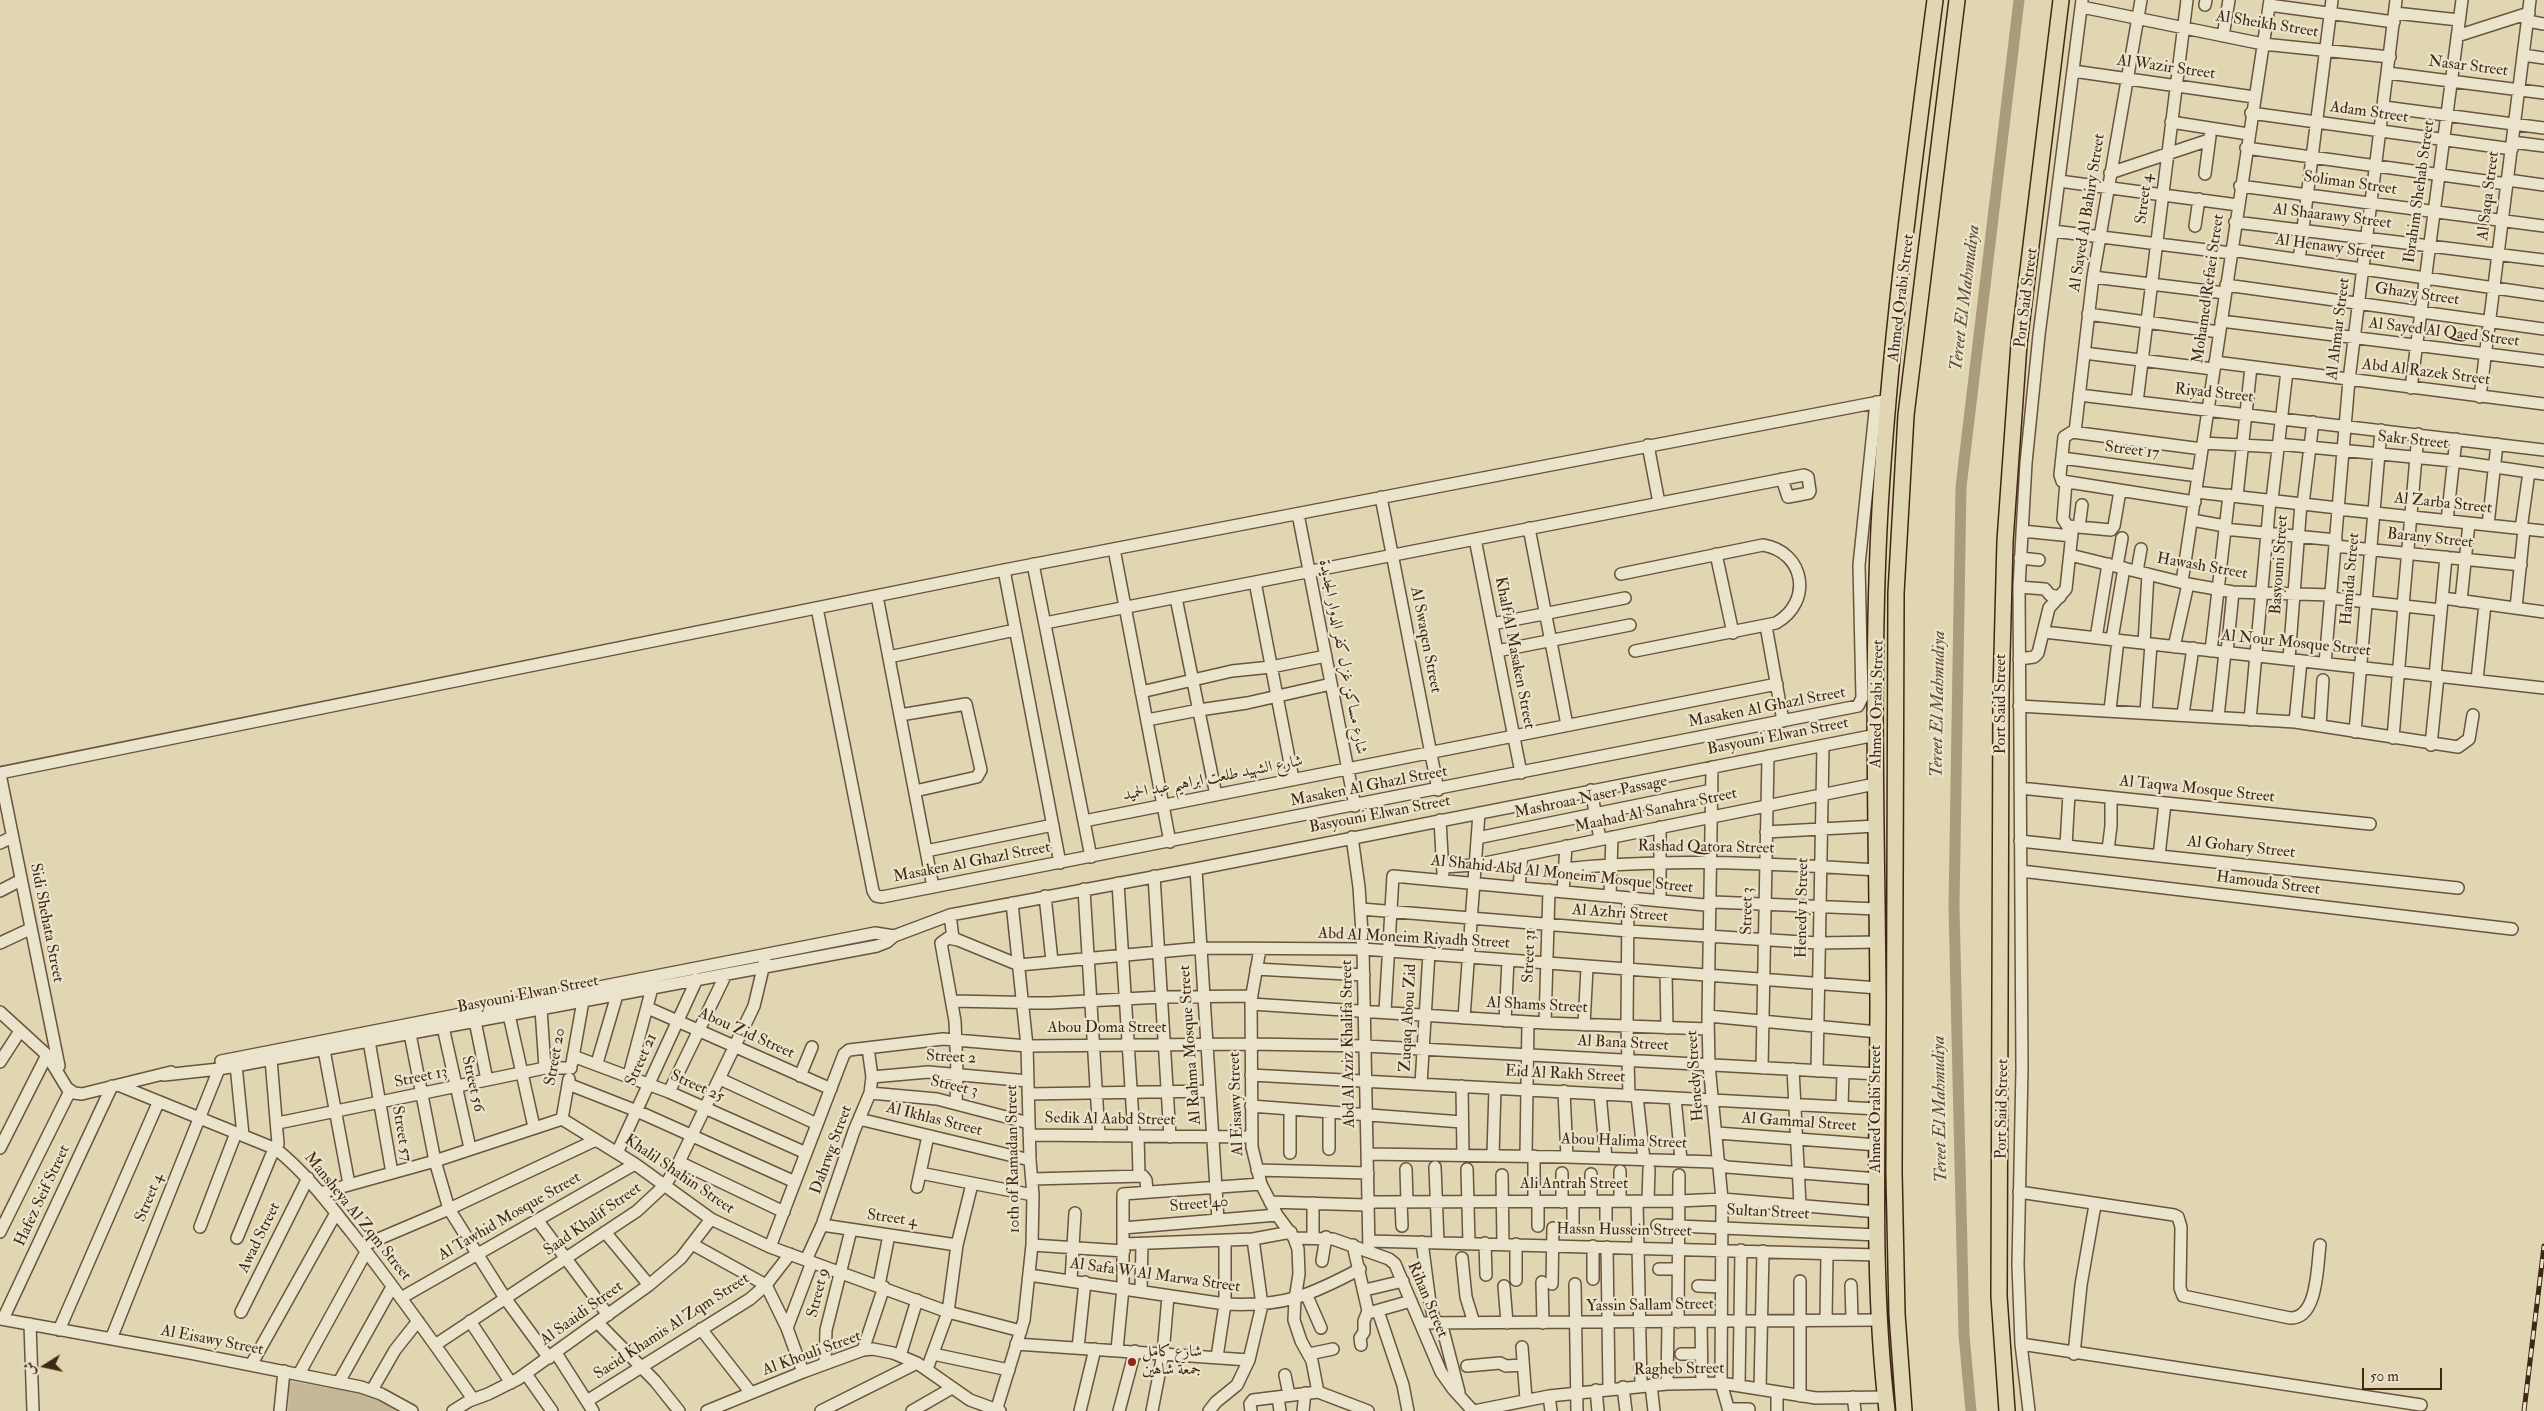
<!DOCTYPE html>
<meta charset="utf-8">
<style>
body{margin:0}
#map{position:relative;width:2544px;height:1411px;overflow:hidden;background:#e0d6b1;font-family:"IM FELL Double Pica",Amiri,serif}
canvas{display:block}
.north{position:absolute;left:20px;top:1341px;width:50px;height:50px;-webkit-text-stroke:4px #ebe4cc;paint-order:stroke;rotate:260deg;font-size:14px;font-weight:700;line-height:20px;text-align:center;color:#412816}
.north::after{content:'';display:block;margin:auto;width:18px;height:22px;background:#412816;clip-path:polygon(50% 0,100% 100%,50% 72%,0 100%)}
.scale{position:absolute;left:2362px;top:1368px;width:80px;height:22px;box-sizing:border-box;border:2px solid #412816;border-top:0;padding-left:6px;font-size:15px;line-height:18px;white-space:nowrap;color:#412816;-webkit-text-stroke:4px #ebe4cc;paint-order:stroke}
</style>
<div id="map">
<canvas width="2544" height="1411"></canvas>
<div class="north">ش</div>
<div class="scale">50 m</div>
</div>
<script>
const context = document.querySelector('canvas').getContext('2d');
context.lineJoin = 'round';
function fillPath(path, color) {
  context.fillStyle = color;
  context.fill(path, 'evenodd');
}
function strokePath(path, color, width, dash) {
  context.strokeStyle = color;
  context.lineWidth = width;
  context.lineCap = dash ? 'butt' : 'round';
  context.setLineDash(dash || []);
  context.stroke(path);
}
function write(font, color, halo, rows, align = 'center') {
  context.font = font + ' "IM FELL Double Pica",Amiri,serif';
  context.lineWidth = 4.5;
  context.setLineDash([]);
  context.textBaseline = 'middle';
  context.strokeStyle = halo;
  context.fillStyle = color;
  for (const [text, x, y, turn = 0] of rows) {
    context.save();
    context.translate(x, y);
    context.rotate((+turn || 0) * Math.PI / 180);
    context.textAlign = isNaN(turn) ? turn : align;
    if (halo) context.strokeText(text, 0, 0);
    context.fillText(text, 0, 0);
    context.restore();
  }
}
const green = new Path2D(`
 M289,1381L372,1395L404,1411H288Z`);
const canal = new Path2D(`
 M1971,1411L1964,1335L1954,906L1961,487L2019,0`);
const minor = new Path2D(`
 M2205,5L2206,0
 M2269,5L2394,22
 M2082,7L2263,44L2390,57
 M2395,13L2459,20
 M2528,21L2544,24
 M2223,36L2229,0
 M2457,36L2529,13
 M2523,55L2544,58
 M2073,71L2254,97
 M2388,73L2544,93
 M2384,107L2544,128
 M2251,113L2512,149
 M2171,122L2248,134
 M2512,142L2544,146
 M2246,148L2507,184
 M2110,173L2209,140
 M2205,174L2210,136
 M2508,180L2544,185
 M2059,181L2238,205
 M2240,186L2544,226
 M2235,222L2544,260
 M2195,226L2199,199
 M2053,231L2231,253
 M2231,250L2544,295
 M2299,260L2332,0
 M2093,277L2225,293
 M2226,285L2544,329
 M2088,314L2219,332
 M2221,321L2544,361
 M2084,353L2213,369
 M2215,362L2544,404
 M2411,388L2462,0
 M2079,395L2544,450
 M2480,397L2530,0
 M2137,402L2187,0
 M2075,432L2093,277L2141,0
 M2203,443L2278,447
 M2278,444L2453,461L2544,474
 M1648,445L1659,503
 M2062,458L2198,476
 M2196,492L2338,508
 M2237,496L2251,367
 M1381,497L1438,790
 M2272,500L2287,371
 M2195,502L2062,481L2060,475L2064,437L2072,432L2202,449
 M2303,504L2313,422
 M2338,509L2544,531
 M1298,514L1355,806
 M2192,520L2225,526
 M2447,521L2456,439
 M2488,525L2497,444
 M2068,526L2111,530L2114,526L2120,491
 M2079,527L2082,505
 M1529,528L1567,725
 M2224,529L2336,540
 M2521,529L2529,472
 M2022,531L2072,536
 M1475,539L1521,773
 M2335,546L2521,565
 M1114,549L1170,842
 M1716,554L1733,633
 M2070,555L2188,584L2233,592L2331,595
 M2020,558L2039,560
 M1033,564L1091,857
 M2117,566L2122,538
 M1004,570L1060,863
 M2137,571L2141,549
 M1621,574L1763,545C1805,552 1813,602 1776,623L1635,651
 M1255,582L1293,779
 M2182,582L2270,0
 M2019,587L2045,589L2050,595L2060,597
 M877,596L933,887
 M1176,598L1216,795
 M2331,598L2441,610
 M2443,598L2544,612
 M2461,601L2469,523
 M2403,606L2418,434
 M817,608L873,891L876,896L882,897L1858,706L1862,698L1859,565L1876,402
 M2516,608L2524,529
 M1045,623L1804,475L1808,477L1810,491L1809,493L1788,497L1782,479
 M1492,624L1625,598
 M1766,626L1783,721
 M2044,632L2544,688
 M2096,638L2108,564
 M2112,639L2124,568
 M2144,643L2148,574
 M2174,647L2188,584
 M1497,651L1630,625
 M2211,651L2229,495
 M2227,652L2233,592
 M889,657L1015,630
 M2019,659L2034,657L2038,653L2049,608L2066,589L2072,533L2063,519L2066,482
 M2289,659L2301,503
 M2325,663L2349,380L2396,0
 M2435,676L2446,557
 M2477,680L2485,604
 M1141,692L1232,671L1271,667L1326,656
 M2019,706L2295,722L2458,747L2469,739L2473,715
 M2110,710L2118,640
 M2146,712L2151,644
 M2183,714L2193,648
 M900,715L966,704L981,770L977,777L915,791
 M2218,717L2225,652
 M1147,720L1199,710L1247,703L1331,684
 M2250,720L2270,500
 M2295,722L2301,661
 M2320,726L2323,680
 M2355,732L2381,430
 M2393,738L2404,606
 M2431,745L2438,676
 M1712,767L1708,1016L1709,1065L1722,1199L1721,1383L1729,1411
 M0,773L1004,570L1889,400
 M0,774L59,1066
 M2020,788L2370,824
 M1591,790L1600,839
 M1440,820L1443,873
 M1084,821L1777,684
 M1766,832L1876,826
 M1352,837L1359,887L1363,949L1369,1251
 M1477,838L1712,790
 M2020,841L2458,888
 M0,843L12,837
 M2066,846L2069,793
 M2108,850L2111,826V797
 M926,851L1053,825
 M2159,856L2165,803
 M1443,867L1475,865L1875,784
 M1196,869L1218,1220
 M1564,869C1669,857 1772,864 1877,870
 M2021,871L2512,929
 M1154,876L1170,1137
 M1118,883L1134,1136
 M1519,887L1522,855
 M1084,889L1099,1136
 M0,891L21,880
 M1563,892L1566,846
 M1045,896L1052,961
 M1610,896L1612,837
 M1628,898L1627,1026L1629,1095
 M1660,901V827
 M1361,909L1628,931L1818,943L1878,942
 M950,915L953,938
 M0,943L30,929
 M1260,949L1251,1000L1252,1147L1261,1184L1277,1215L1294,1238L1298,1249L1299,1274L1295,1299L1294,1320L1301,1341L1312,1361L1318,1392
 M1256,969L1364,975
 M1666,973L1667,1028
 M952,1001L1050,1003L1161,997L1252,996
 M1251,1004L1545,1023L1708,1029
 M648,1008L831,1089
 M541,1009L545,1068
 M1385,1011L1393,876L1705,905L1714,902L1877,909
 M0,1012L47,1055L67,1088L74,1093L82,1094L171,1072
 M509,1015L534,1127
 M1708,1016L1878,1032
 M1464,1018L1479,813
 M475,1021L487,1080
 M1505,1021L1508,960
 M1545,1023L1549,890
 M1584,1025L1587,968
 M443,1027L470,1148
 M410,1034L435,1161L449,1209L505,1298L549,1358
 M369,1041L392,1173
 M324,1050L349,1184
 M573,1056L669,1092L806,1153
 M221,1061L875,933L894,936
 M0,1062L20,1031
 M572,1063L583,1001
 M597,1063L617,995
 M236,1065L243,1135
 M1762,1068L1768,756
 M1793,1069L1800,1205
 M1817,1071L1823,746
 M164,1075L219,1069L877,946L887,942L894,936L950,915L1196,869L1876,735
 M629,1075L652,988
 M1251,1075L1878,1109
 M800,1076L812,1047
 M872,1077L928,1072L1028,1081
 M720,1079L817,1124
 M568,1084L637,1111L795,1182
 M1421,1084L1429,953
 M118,1085L276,1149C306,1173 328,1203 352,1233C394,1287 434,1343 473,1399
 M1462,1086L1463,1155
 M1564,1091L1567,1157
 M669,1092L726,974
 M870,1093L937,1099L1029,1123
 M1028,1094L1210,1091
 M1600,1094L1606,1158
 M1637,1096L1644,1160
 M1675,1098L1681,1160
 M956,1104L957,1073L955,1021L941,943L948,938L958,940L1019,965L1201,948L1363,949L1878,988
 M1251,1106L1462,1122
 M1842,1107L1843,1072
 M562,1119L569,1079
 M859,1119L1030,1160
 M278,1123L545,1068H571
 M1717,1133L1878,1145
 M1029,1135L1251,1137
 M1138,1136L1139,1176
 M0,1148L47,1055
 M1329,1149V1112
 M617,1153L697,979
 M1290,1153V1109
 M1368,1154L1567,1157L1714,1162L1727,1167L1878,1179
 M1493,1155L1495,1088
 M1526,1156L1528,1022
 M679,1162L784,1212
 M1435,1167L1438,1242
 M1406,1169L1407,1202
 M1467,1169L1469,1243
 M1257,1170L1368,1173
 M920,1173L1033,1195
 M1562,1173V1202
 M1502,1175L1503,1244
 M1032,1179L1143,1176L1146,1180L1147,1191
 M917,1187L928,1136
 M2019,1192L2174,1215L2178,1217L2181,1227L2180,1288L2183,1296L2290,1318C2318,1319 2317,1266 2320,1245
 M320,1193L435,1161L562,1119L635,1164L711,1219L770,1247L948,1312L1021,1331
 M1534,1201V1156
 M1591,1201V1174
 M1606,1201V1225
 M1620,1201V1171
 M1637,1201L1641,1385
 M1648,1201L1649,1169
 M1270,1202L1365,1205L1374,1202L1679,1201L1722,1199L1878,1212
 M1401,1202L1402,1226
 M1313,1203V1237
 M538,1221L608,1315
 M822,1225L957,1245
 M1657,1225L1878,1235
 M1538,1226V1201
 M200,1227L236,1133
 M1123,1228L1277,1215
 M1573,1228V1202
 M0,1232L70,1091
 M605,1232L649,1285
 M237,1238L271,1156L278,1144L271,1059
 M1294,1238L1333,1239L1389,1259L1395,1264L1441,1372L1453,1389L1473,1411
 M1369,1241L1878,1255
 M1422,1242L1430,1303L1434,1319L1442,1326L1459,1392
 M1485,1243L1486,1275
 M692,1244L766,1285L787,1328L803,1372
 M1124,1244L1253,1239L1291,1232
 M1516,1244V1280
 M1032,1245L1124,1251
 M1353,1245L1368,1311L1364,1321V1332L1360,1338L1361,1345
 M362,1246L449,1209L596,1140
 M770,1247L844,1054L849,1050L943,1039L1027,1046L1251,1044L1366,1046L1878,1074
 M1607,1247L1609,1389
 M1462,1258L1466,1297L1474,1323
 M806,1260L822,1225L854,1131L870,1093L872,1077L868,1048
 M1322,1261L1326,1237
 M1659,1269H1678
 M1029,1275L1225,1304C1284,1307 1309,1296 1360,1269
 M1593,1279V1246
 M1071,1280L1075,1213
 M1800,1281V1396
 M1542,1282L1543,1323
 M1552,1284L1553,1228
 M1575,1284L1577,1411
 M879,1285L889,1235
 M1851,1285L1852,1319
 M1504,1286L1507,1323
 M1698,1286L1721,1287
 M1365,1290L1403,1281
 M1141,1291L1142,1244
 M1307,1296L1321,1328
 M401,1298L635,1164
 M1378,1311L1403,1385L1408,1411
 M241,1312L308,1178
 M1372,1312L1411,1301
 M0,1319L190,1353L361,1387L381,1394L412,1411
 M3,1319L112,1086
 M1826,1319L1827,1255
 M470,1321L511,1383
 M1701,1321L1702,1383
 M1678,1322L1679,1175
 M598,1323L655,1381L679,1411
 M1420,1323L1880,1320
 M30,1324L33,1411
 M787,1328L812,1262
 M701,1329L751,1393
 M59,1330L158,1103
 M111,1339L219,1069
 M1016,1344L1249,1360
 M2021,1344L2421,1405
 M435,1345L637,1211L666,1184L679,1162L754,1006L765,960
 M1522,1347L1526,1399
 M1078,1348L1085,1282
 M863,1350L884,1287
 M1117,1350L1123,1288V1194L1261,1184
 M556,1353L593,1411
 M933,1354L1009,1370
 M1309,1354L1333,1349
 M1681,1354H1701
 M2074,1354L2081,1285L2095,1205
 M900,1356L917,1300
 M1217,1357L1225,1304V1241
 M825,1364L826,1330L851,1230
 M251,1365L336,1213
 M1467,1366L1500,1363L1506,1366L1523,1365
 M927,1369L948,1312L957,1245L972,1184
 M299,1374L366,1252
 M526,1374L552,1411
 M1285,1375L1289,1395
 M339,1382L392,1287
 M1667,1384L1668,1322
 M1651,1385L1654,1411
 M1739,1386L1741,1250
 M1623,1387L1626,1411
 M1760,1389L1763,1251
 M372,1390L395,1350L418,1321
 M1596,1390L1598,1411
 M1777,1392V1411
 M1549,1396L1551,1411
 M1278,1397L1280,1411
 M1853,1397L1855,1411
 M587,1401L750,1299L766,1285L790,1254
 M1729,1409H1749
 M280,1411L284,1371
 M453,1411L469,1401L488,1394L518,1379L649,1285L681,1258L711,1219
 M707,1411L803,1372L863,1350L873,1349L893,1353L917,1363L970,1400L1000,1411
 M821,1411L917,1363
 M912,1411L952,1388
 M996,1411L1024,1320L1032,1245L1033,1195L1030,1160L1027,1046L1012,903
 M1080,1411L1095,1349
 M1119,1411L1135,1351
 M1152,1411L1163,1354L1168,1296
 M1209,1411L1216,1402L1237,1385L1249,1360L1262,1305L1253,1239
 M1251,1411L1250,1404L1253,1400L1318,1392L1368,1411
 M1303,1411L1305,1393
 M1474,1411L1549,1396L1667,1384L1721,1383L1816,1398L1885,1397
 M2029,1411L2021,1344L2018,1265L2022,1068L2019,587L2026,463L2039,335L2082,0`);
const major = new Path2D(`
 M1887,1411C1871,1275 1878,1136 1878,999C1877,836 1871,672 1880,509C1890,339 1913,169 1935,0
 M1904,1411L1897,1314L1894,1172L1896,593L1906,415L1957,0
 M2007,1411L1999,1296L2001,693L2005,541L2019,344L2061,0`);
const rail = new Path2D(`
 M2524,1411L2544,1246`);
const markers = [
 [1132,1362,5,"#8f2418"]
];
const streetNames = [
 ["Al Sheikh Street",2267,25,9],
 ["Nasar Street",2468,67,7],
 ["Al Wazir Street",2166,68,8],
 ["Adam Street",2369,113,8],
 ["Soliman Street",2350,184,8],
 ["Ibrahim Shehab Street",2420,192,-82],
 ["Al Saqa Street",2489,196,-83],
 ["Street 4",2145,199,-83],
 ["Al Sayed Al Bahiry Street",2088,213,-81],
 ["Al Shaarawy Street",2332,217,7],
 ["Al Henawy Street",2330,248,8],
 ["Mohamed Refaei Street",2209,289,-82],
 ["Ghazy Street",2417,295,8],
 ["Ahmed Orabi Street",1902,298,-83],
 ["Port Said Street",2027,298,-83],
 ["Al Ahmar Street",2339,329,-83],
 ["Al Sayed Al Qaed Street",2444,333,7],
 ["Abd Al Razek Street",2426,373,7],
 ["Riyad Street",2214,394,6],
 ["Sakr Street",2413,441,6],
 ["Street 17",2132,451,7],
 ["Al Zarba Street",2443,504,6],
 ["Barany Street",2430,539,6],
 ["Basyouni Street",2280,565,-86],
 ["Hawash Street",2202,567,10],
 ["Hamida Street",2351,579,-85],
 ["Al Swaqen Street",1425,640,79],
 ["Al Nour Mosque Street",2296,644,6],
 ["Khalf Al Masaken Street",1514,653,79],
 ["شارع مساكن غزل كفر الدوار الجديدة",1342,657,79],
 ["Ahmed Orabi Street",1878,704,-89],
 ["Port Said Street",2002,704,-90],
 ["Masaken Al Ghazl Street",1767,708,-11],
 ["Basyouni Elwan Street",1778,737,-11],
 ["شارع الشهيد طلعت ابراهيم عبد الحميد",1213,779,-11],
 ["Masaken Al Ghazl Street",1369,787,-11],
 ["Al Taqwa Mosque Street",2197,790,6],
 ["Mashroaa Naser Passage",1591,798,-12],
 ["Maahad Al Sanahra Street",1656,811,-12],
 ["Basyouni Elwan Street",1380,815,-11],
 ["Rashad Qatora Street",1706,848,1],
 ["Al Gohary Street",2241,848,6],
 ["Masaken Al Ghazl Street",972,863,-11],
 ["Al Shahid Abd Al Moneim Mosque Street",1562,875,6],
 ["Hamouda Street",2268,884,7],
 ["Henedy 1 Street",1803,908,-89],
 ["Street 3",1748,911,-89],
 ["Al Azhri Street",1620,914,4],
 ["Sidi Shehata Street",46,923,79],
 ["Abd Al Moneim Riyadh Street",1414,939,3],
 ["Street 31",1530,956,-88],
 ["Basyouni Elwan Street",528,995,-11],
 ["Al Shams Street",1537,1006,3],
 ["Zuqaq Abou Zid",1409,1018,-87],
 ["Abou Doma Street",1107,1029],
 ["Abou Zid Street",746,1034,24],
 ["Abd Al Aziz Khalifa Street",1349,1044,-91],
 ["Al Bana Street",1623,1044,3],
 ["Al Rahma Mosque Street",1191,1045,-94],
 ["Street 20",556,1057,-80],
 ["Street 2",951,1058,3],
 ["Street 21",642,1060,-66],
 ["Eid Al Rakh Street",1565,1075,3],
 ["Henedy Street",1696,1076,-94],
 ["Street 13",421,1078,-12],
 ["Street 56",472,1084,77],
 ["Street 25",697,1087,24],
 ["Street 3",954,1087,13],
 ["Al Eisawy Street",1237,1104,-92],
 ["Ahmed Orabi Street",1877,1109,-90],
 ["Port Said Street",2003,1109,-89],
 ["Al Ikhlas Street",934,1120,14],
 ["Sedik Al Aabd Street",1110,1120,1],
 ["Al Gammal Street",1799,1123,4],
 ["Street 57",401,1134,80],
 ["Abou Halima Street",1624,1142,2],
 ["Dahrwg Street",832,1150,-70],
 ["10th of Ramadan Street",1014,1159,-91],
 ["Khalil Shahin Street",679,1175,34],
 ["Ali Antrah Street",1574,1185],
 ["Hafez Seif Street",43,1196,-65],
 ["Street 4",150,1198,-68],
 ["Street 40",1199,1205,-5],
 ["Sultan Street",1768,1213,3],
 ["Mansheya Al Zqm Street",357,1217,51],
 ["Al Tawhid Mosque Street",510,1217,-30],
 ["Street 4",892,1219,8],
 ["Saad Khalif Street",593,1220,-35],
 ["Hassn Hussein Street",1624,1231,1],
 ["Awad Street",260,1238,-64],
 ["Al Safa W Al Marwa Street",1155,1276,8],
 ["Street 9",819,1293,-76],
 ["Rihan Street",1427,1300,67],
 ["Yassin Sallam Street",1650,1306,-1],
 ["Al Saaidi Street",582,1314,-36],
 ["Saeid Khamis Al Zqm Street",672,1327,-33],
 ["Al Eisawy Street",212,1341,11],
 ["Al Khouli Street",812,1354,-20],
 ["Ragheb Street",1679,1370,-1]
];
const poiNames = [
 ["شارع كامل",1142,1353],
 ["جمعة شاهين",1142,1371]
];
const waterNames = [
 ["Tereet El Mahmudiya",1966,298,-83],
 ["Tereet El Mahmudiya",1939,704,-89],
 ["Tereet El Mahmudiya",1941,1109,-91]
];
fillPath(green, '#c5b897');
strokePath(canal, '#aa9b7c', 11);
strokePath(minor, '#69543d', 14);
strokePath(major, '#412816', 18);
strokePath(minor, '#ebe4cc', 11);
strokePath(major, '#e0d6b1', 15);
strokePath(rail, '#412816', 5);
strokePath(rail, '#ebe4cc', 3, [9]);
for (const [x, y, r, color] of markers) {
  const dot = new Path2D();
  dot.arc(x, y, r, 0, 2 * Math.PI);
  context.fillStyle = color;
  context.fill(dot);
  strokePath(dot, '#ebe4cc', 2);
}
write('16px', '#412816', '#ebe4cc', streetNames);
write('16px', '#412816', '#ebe4cc', poiNames, 'left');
write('italic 18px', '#604a35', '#ebe4cc', waterNames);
</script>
